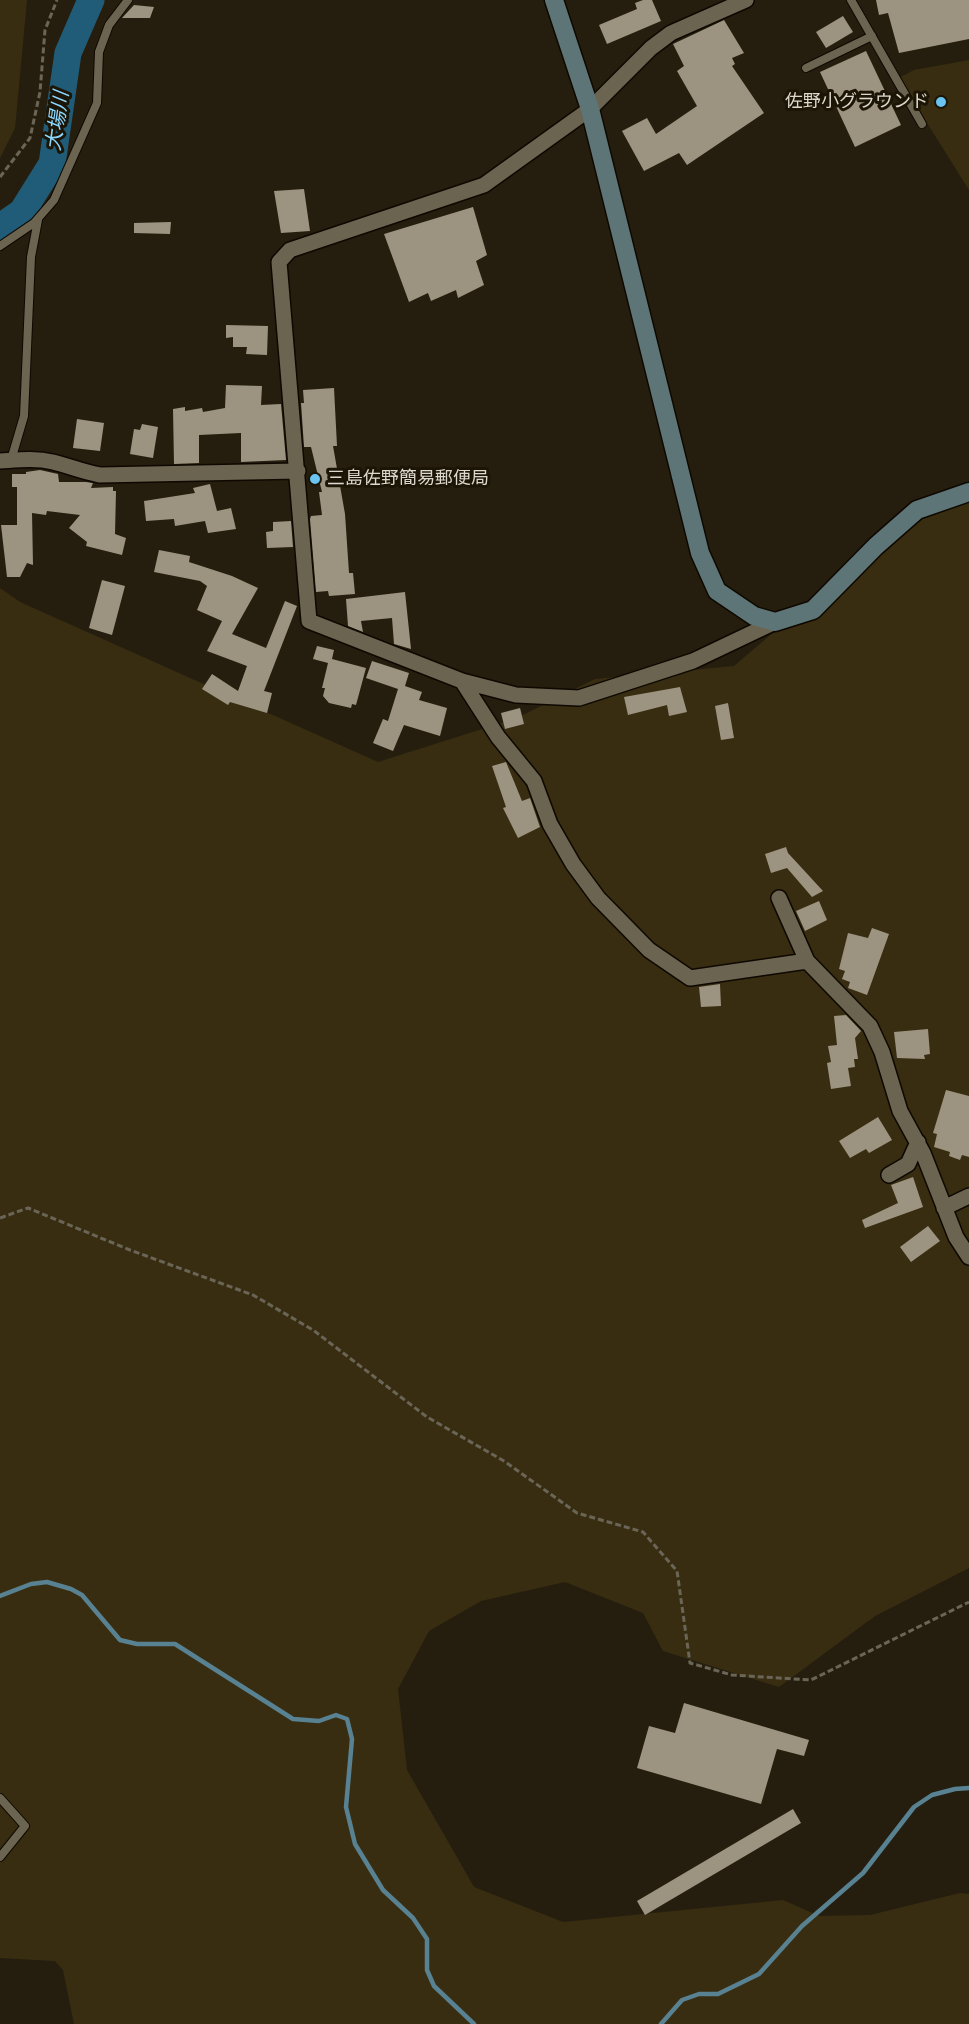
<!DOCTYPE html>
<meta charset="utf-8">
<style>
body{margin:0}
canvas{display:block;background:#251e0e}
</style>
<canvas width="969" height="2024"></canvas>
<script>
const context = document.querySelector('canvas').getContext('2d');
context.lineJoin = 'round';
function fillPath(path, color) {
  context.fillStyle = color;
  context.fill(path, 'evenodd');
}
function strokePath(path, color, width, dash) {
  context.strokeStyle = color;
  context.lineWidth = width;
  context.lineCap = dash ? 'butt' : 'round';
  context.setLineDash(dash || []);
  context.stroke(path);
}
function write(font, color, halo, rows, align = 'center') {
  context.font = font + ' "Roboto Serif","Noto Sans JP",serif';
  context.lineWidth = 6;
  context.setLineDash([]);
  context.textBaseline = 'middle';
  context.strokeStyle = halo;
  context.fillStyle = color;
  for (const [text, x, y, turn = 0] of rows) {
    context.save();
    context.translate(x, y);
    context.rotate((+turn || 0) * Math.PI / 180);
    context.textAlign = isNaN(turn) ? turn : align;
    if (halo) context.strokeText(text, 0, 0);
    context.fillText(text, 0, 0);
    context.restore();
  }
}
const green = new Path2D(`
 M0,0H27L15,128L0,158Z
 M969,60V190L899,78L914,70Z
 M969,493V1568L875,1616L779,1687L663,1651L643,1613L565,1582L481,1601L429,1631L398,1689L407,1770L474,1887L563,1922L783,1900L819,1916L870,1915L960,1893L969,1894V2024H74L63,1970L55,1961L0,1958V588L20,602L378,762L517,718L595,679L734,666L897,527Z`);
const stream = new Path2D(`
 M0,1596L31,1584L47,1582L71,1589L82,1595L120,1640L137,1644H175L293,1719L319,1721L336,1715L347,1719L352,1739L346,1807L355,1844L383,1890L413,1918L427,1939V1970L434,1986L474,2024
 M661,2024L682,2000L699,1994H718L759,1974L802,1926L863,1873L914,1807L932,1795L955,1789L969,1788`);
const river = new Path2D(`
 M0,227L22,212L52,164L68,53L91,0`);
const building = new Path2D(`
 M643,0H652L661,21L607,44L599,25L637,9L635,3Z
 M876,0H969V39L899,53L888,13L879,15Z
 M134,5L154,7L150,18H122Z
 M843,16L853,32L826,48L816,32Z
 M724,20L744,53L732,58L735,64L732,66L764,113L687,165L679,153L644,171L622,131L647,118L656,134L697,106L677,71L684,66L673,44Z
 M866,51L901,125L855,147L820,72Z
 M304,189L310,231L281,233L274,191Z
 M473,207L487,255L476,261L484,285L458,298L456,290L431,301L428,293L409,302L384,234Z
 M171,222L170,234L134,233V223Z
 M226,325L268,326L267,355L246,354L247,347H233V337L226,338Z
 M226,385L262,386L261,405L281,404L286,460L241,462V433L199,435V463L174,464L173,409L185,407V411L202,408L203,412L225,408Z
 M334,388L337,446H333L345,514L349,573H353L355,594L329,596L328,591L316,592L310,519L311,516L322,515L319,492H322L311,447H304L301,403H304L303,390Z
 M77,419L104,423L100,451L73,448Z
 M142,424L158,427L153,458L130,454L134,429L140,430Z
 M40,470L58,474L59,482H86L93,483L91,488L113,487V491H116L115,534L126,538L122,555L86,546L87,542L69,528L80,515L47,511L46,515L32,513L33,565L27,563L20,577H7L1,525H17V487H12V474H26V472Z
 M210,484L217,511L231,508L236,529L208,533L205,521L175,526L174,519L146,521L144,501L195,493L193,488Z
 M291,521L293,547L267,548L266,532L273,531V522Z
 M159,550L190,556L189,562L232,576L258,588L232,634L266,648L285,601L297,606L264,691L272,693L267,713L230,702L228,705L202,689L212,674L238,691L247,666L207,651L222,621L197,610L207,586L200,581L154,572Z
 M102,580L125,586L112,635L89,628Z
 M405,592L411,649L394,644L392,618L361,621L363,632L348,626L346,599Z
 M317,646L334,650L332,659L366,668L356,705L352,704L351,708L329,703L323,696L325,688H322L328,663L313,659Z
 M372,661L409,673L405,686L422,692L419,700L447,708L440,736L404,725L393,751L373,743L383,719L388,721L398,689L366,678Z
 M680,687L687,712L669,716L667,705L628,715L624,697Z
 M728,703L734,738L721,740L715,706Z
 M520,708L524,724L505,729L501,713Z
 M506,762L522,801L530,798L540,827L518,838L503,808L506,807L492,766Z
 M786,847L788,853L823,891L812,897L787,868L771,873L765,854Z
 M819,901L827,920L805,931L796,911Z
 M872,928L889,934L867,995L848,988L850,982L842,979L845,971L839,969L848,933L868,938Z
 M720,984L721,1006L701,1007L699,987Z
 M846,1015L861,1031L855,1038L858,1059H854L855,1067L848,1068L851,1086L831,1089L827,1063L831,1062L828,1046L837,1045L834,1016Z
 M928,1029L930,1054L924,1055L925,1059L897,1058L894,1032Z
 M946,1090L969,1096V1157L962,1155L960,1160L949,1156L950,1152L934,1147L937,1134L933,1133Z
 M878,1117L892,1140L869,1153L866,1149L850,1158L839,1141Z
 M913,1177L923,1207L865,1228L862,1220L898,1203L891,1185Z
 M928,1226L940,1241L911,1262L900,1247Z
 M684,1703L809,1740L804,1756L777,1749L761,1804L637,1768L649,1726L675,1733Z
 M793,1809L801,1823L645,1915L637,1901Z`);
const path = new Path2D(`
 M0,177L30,138L40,92L45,30L57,0
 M0,1218L28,1208L130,1250L253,1295L313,1330L427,1417L504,1461L577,1513L643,1532L677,1571L690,1663L732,1675L811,1680L969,1602`);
const lane = new Path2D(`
 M851,0L922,124
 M806,68L872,36
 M0,246L34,223L54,200L97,103L99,52L109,25L128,0
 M11,460L24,416L31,257L38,220
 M0,1798L25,1826L0,1857`);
const street = new Path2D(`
 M746,0L671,33L651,48L590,109L484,185L290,250L279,262L309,621L462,681L516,695L579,698L693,661L775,622
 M0,461C18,460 35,458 53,462C69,466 83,472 100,475L298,471
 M462,681L498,737L534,781L550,824L573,864L598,898L649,950L690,978L807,961L870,1026L882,1052L900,1111L923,1153L956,1237L969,1257
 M779,898L807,961
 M889,1175L908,1164L918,1142
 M944,1208L969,1196`);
const secondary = new Path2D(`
 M554,0L590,109L700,553L717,591L754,616L775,622L813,610L876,546L917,510L969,492`);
const markers = [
 [941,102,6,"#69c4f1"],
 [315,479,6,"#69c4f1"]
];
const poiNames = [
 ["佐野小グラウンド",929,102],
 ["三島佐野簡易郵便局",327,479,"left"]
];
const waterNames = [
 ["大場川",58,121,-82]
];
fillPath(green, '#382d11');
strokePath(stream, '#588192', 4.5);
strokePath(river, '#205c78', 27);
fillPath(building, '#9c9481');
strokePath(lane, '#0e0800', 10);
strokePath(street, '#0e0800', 18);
strokePath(secondary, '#0e0800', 21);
strokePath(path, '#6a6556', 3, [6, 3]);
strokePath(lane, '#6b6451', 8);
strokePath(street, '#6b6451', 15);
strokePath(secondary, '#5d7576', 18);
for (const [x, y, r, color] of markers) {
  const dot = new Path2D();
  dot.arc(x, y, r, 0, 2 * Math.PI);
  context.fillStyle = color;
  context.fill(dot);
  strokePath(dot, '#1c1506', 2);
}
write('18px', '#dcd8cd', '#1c1506', poiNames, 'right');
write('italic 20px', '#8bd7ff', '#1c1506', waterNames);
</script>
